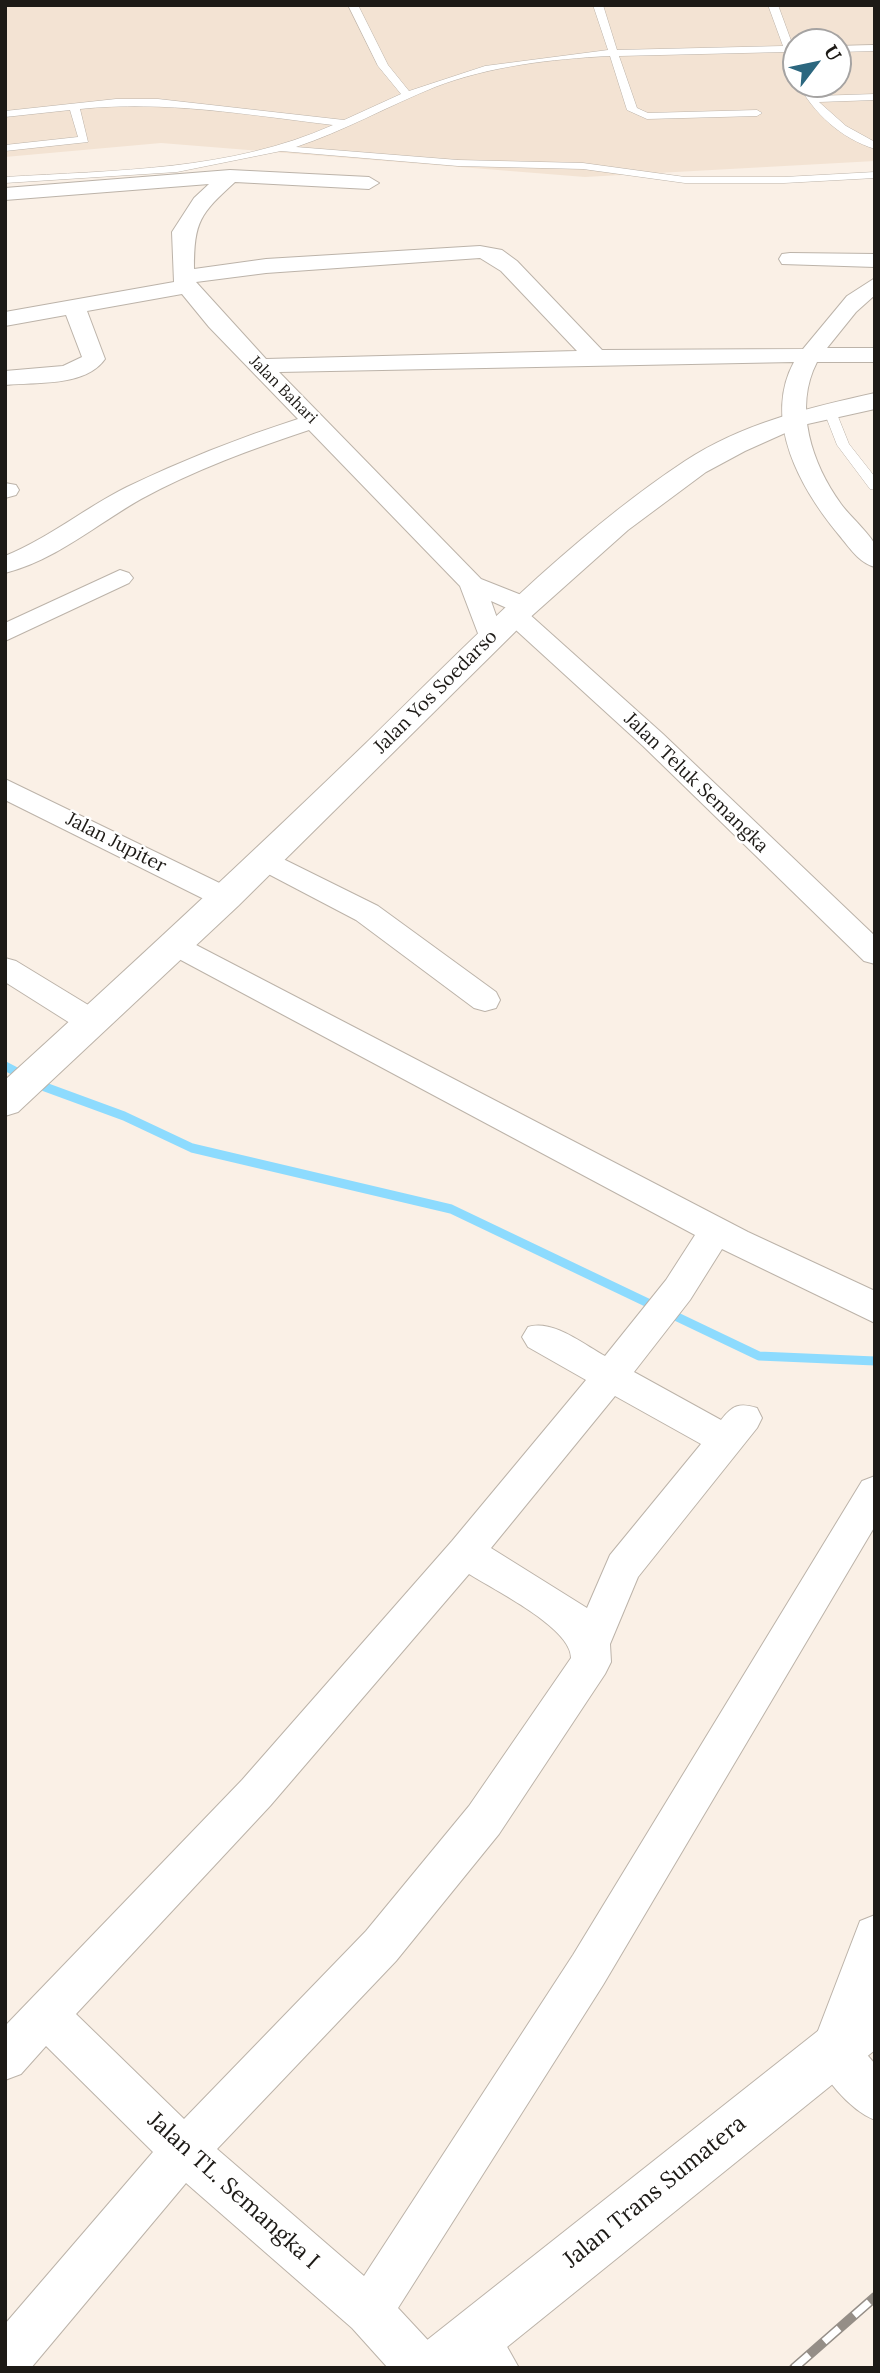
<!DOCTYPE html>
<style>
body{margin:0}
#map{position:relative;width:880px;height:2373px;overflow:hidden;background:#faf0e6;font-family:Lora,serif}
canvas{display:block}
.frame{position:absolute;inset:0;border:7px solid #1d1a16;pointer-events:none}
.north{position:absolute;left:782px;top:28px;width:70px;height:70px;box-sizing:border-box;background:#fff;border:2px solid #a5a3a2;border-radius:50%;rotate:58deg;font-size:19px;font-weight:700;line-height:28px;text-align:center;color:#1d1a16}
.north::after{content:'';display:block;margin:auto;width:24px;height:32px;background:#2c677f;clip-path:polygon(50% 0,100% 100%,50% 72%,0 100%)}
</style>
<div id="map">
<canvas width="880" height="2373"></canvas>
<div class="frame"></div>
<div class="north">U</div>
</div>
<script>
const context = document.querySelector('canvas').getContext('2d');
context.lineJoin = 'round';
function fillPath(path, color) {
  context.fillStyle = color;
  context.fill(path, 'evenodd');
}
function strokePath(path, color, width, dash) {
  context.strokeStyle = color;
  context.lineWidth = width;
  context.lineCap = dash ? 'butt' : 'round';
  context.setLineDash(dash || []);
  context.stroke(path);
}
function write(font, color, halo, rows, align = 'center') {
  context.font = font + ' Lora,serif';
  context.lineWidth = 5;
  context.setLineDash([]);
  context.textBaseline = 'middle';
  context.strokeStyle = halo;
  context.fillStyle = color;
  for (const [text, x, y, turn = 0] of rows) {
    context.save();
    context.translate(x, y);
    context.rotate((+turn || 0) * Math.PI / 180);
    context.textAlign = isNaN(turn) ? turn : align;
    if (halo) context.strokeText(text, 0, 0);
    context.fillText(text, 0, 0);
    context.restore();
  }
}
const built = new Path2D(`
 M5,5H875V161L585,177L161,143L5,157ZM796,42H838V84H796Z`);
const stream = new Path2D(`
 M5,1066L45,1087L124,1116L192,1148L451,1209L759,1356L875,1361`);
const service = new Path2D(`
 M348,5H358L388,65L409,91L485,66L608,50L593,5H603L617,50L783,46L768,5H778L793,46H796V73L791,70L785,52L619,56L637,108L648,113L757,110L762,113L757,116L647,119L627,110L610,56C551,59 490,66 435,87C388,106 344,131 296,147L458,160L583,163L685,177H784L875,172V178L784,183H685L583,169L458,166L281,151L177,172L5,183V177C116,170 230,171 333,125C249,115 164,100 80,109L88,142L5,151V145L78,137L70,110L5,117V111L116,99H158L344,120L401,94L378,66Z
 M875,45V51L838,52V46Z
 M798,84H808L815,96L875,94V100L819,102L846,126L875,142V149C840,138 814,113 798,84Z
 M825,406L835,409L849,444L875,477V490L870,489L837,445L823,409Z`);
const minor = new Path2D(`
 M230,170L369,177L379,183L369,189L235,182C200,214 194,221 194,269L266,259L480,246L502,250L517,261L602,350L803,349L847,296L875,278V295L856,312L827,348H875V362H817C793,408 812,464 841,504C848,514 871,535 875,545C877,551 875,561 875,567C859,563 849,547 839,535C801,489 762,421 794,362L279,372L481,579L534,600L538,606L528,613L663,734L875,936V964L864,961L643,746L506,621L502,615L509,609L491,601L504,638L500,644H482L460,586L309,430C252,449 194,470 141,499C97,524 56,560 5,573V556C49,538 85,508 127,487C183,460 239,438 298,419L209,327L182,294L87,311L105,359C86,387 35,382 5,385V371L63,366L82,357L66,315L5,326V312L174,282L172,232L194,198L209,184L5,200V188ZM480,258L501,271L577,351L266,359L196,282L266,273Z
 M790,253L875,254V267L782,264L779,259L782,254Z
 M5,483L16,485L19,490L16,495L5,498Z
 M120,570L129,573L133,578L129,583L5,641V623Z
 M5,779L236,891L241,898L236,905L226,908L216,905L5,800Z
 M265,850L378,906L496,992L500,1000L496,1008L485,1011L474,1008L356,920L255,867L250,860L255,853Z
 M175,934L748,1232L875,1291V1323L722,1249L690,1300L634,1372L721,1420C732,1406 739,1402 757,1408L762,1418L757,1428L638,1577L610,1644L611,1662L605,1674L499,1834L396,1961L217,2149L364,2276L573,1955L862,1481L875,1476V1526L603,1985L398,2308L438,2351L445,2368H388L352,2328L186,2183L31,2368H5V2324L153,2152L46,2046L21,2074L5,2080V2026L242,1780L452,1541L586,1380L528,1347L522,1337L528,1327C553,1319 583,1344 605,1356L666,1280L695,1235L164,951L160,944L164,937ZM615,1396L701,1444L610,1555L587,1608L491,1548ZM469,1574C494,1590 572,1628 571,1658L469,1806L366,1931L184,2119L76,2014L270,1806Z
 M5,958L16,961L103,1014L108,1022L103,1030L92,1033L81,1030L5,982Z
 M875,1915V1995L857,2043L875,2064V2120C848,2109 822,2076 811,2049L860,1921Z
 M475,2313L492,2320L519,2368H467L451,2337L458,2320Z`);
const trunk = new Path2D(`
 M875,393V409L803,425L745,451L706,472L628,530L526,621L238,906L18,1112L5,1116V1080C126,970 246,859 364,745C466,646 566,540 685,461C743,423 808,408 875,393Z
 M875,1993V2050L481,2368H409L417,2348L857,2000Z`);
const rail = new Path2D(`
 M794,2368L875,2297`);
const farStreetnames = [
 ["Jalan Bahari",283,390,45]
];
const streetNames = [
 ["Jalan Yos Soedarso",436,692,-45],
 ["Jalan Teluk Semangka",696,783,44],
 ["Jalan Jupiter",116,843,27]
];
const nearStreetnames = [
 ["Jalan TL. Semangka I",233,2191,42],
 ["Jalan Trans Sumatera",655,2192,-39]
];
fillPath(built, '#f3e3d3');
strokePath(stream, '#8ddbfe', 9);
strokePath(service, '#bcb3a9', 1);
strokePath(minor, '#bcb3a9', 2);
strokePath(trunk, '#bcb3a9', 2);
fillPath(service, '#fff');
fillPath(minor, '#fff');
fillPath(trunk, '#fff');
strokePath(rail, '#958e87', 10);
strokePath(rail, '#fff', 7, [20]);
write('16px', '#1d1a16', '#fff', farStreetnames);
write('19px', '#1d1a16', '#fff', streetNames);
write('23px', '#1d1a16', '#fff', nearStreetnames);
</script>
